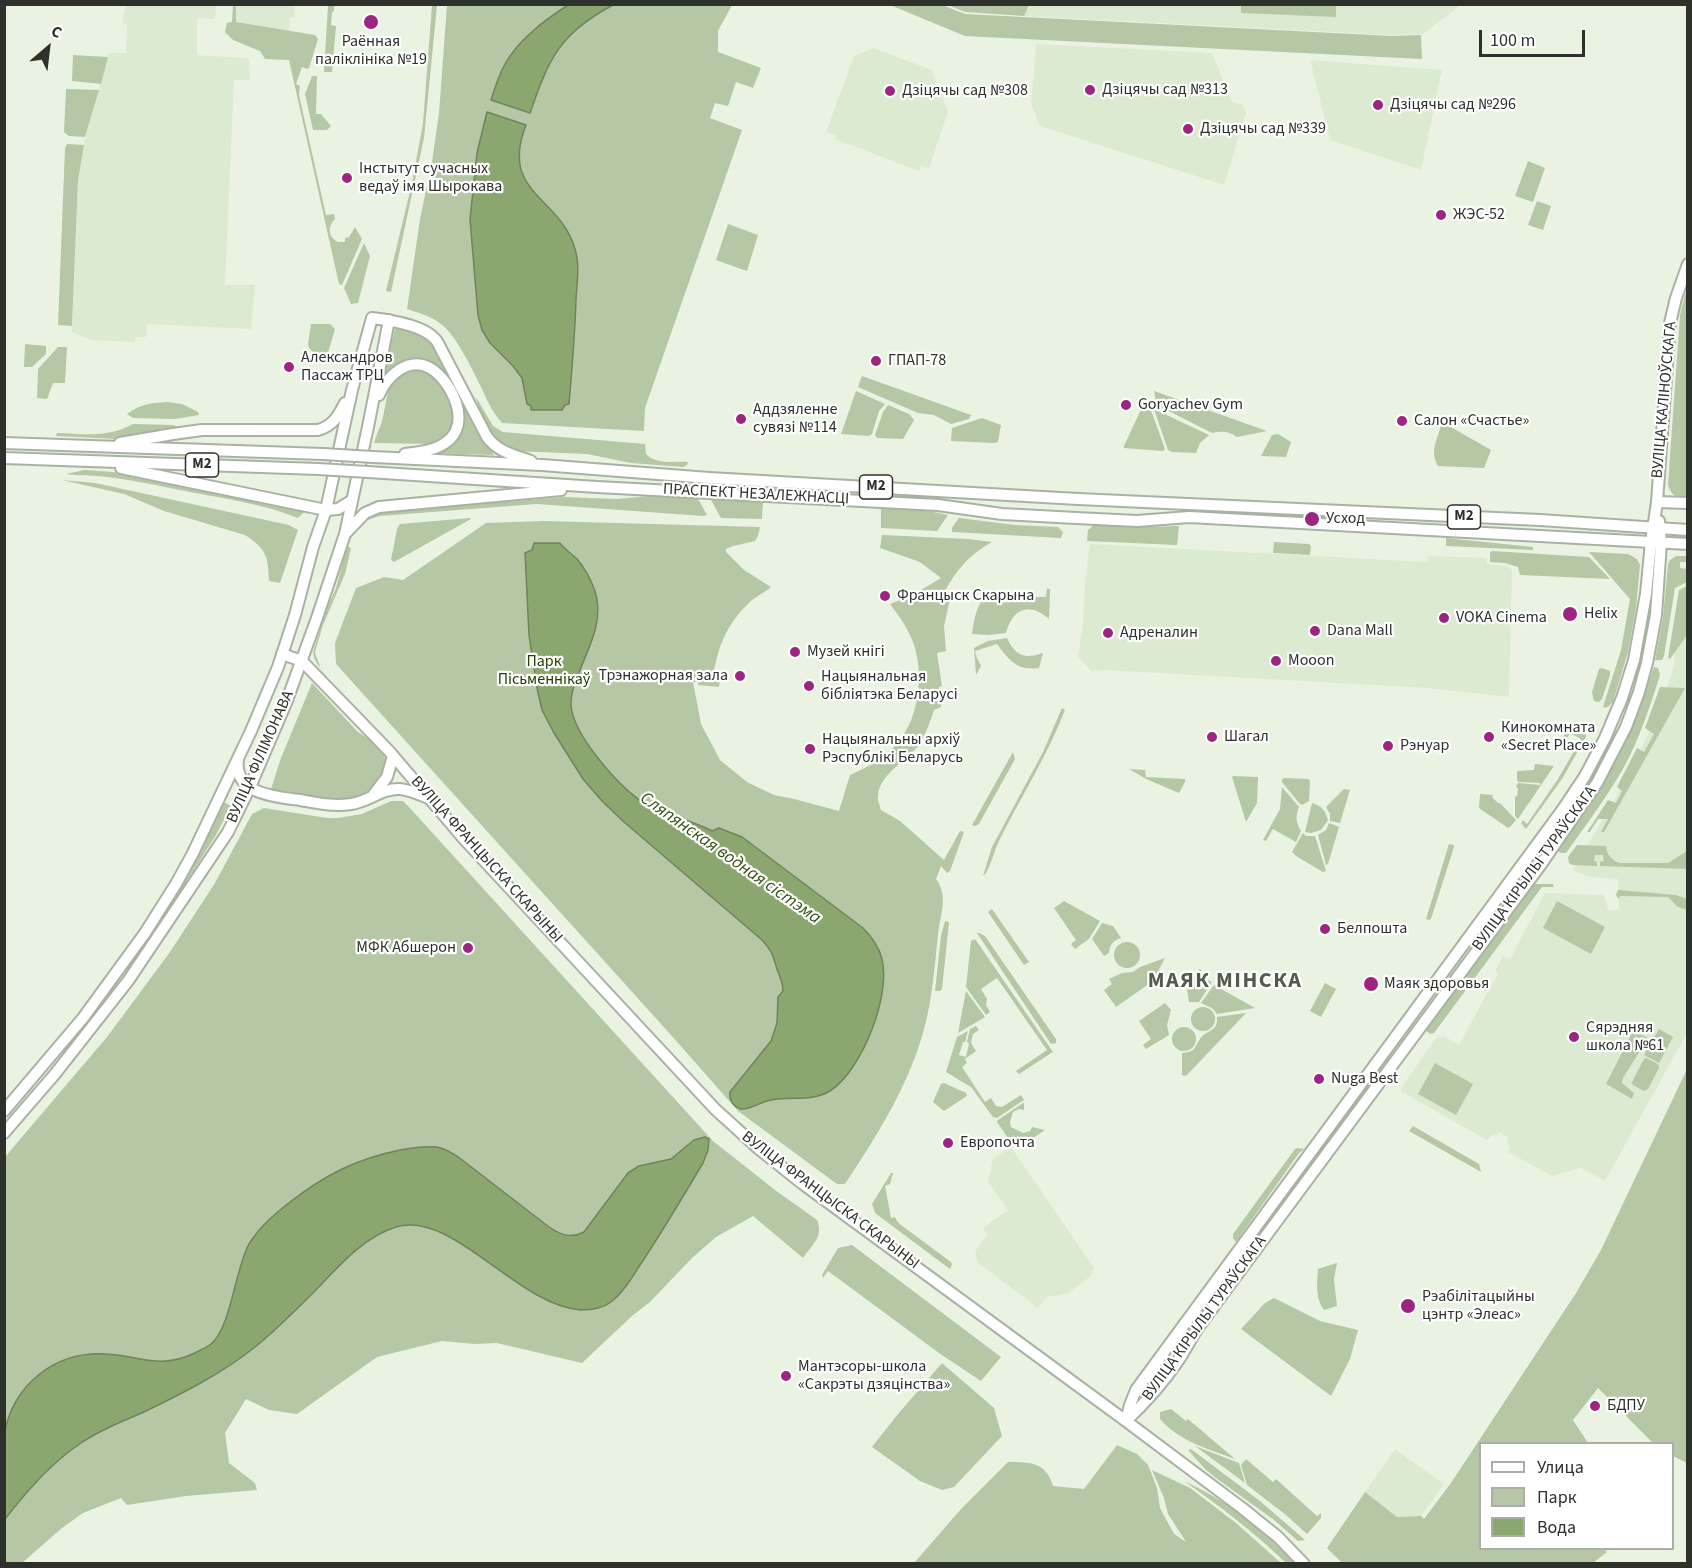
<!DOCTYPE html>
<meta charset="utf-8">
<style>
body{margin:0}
#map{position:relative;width:1692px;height:1568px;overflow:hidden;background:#eaf3e2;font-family:"Source Sans 3",sans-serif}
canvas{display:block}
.frame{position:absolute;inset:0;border:6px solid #2e312b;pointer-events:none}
.legend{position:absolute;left:1479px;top:1442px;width:195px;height:108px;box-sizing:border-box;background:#fff;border:2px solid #abadaa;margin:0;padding:8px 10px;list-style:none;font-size:18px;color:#2e312b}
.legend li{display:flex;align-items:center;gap:12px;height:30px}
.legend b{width:30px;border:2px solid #abadaa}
.north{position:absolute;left:18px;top:18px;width:60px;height:60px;-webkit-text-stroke:4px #fff;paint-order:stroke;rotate:28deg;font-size:16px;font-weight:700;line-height:24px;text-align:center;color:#2e312b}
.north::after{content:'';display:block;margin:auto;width:21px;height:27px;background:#2e312b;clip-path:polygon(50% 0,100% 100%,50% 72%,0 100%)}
.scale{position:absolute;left:1479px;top:30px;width:106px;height:27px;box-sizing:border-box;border:3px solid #2e312b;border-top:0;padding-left:8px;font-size:18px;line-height:21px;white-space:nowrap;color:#2e312b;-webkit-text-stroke:4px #fff;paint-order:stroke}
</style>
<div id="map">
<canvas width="1692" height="1568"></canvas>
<div class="frame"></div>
<ul class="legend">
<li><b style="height:8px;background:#fff"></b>Улица</li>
<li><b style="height:16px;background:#b5c7a4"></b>Парк</li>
<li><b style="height:16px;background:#8ba76f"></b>Вода</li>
</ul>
<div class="north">С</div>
<div class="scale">100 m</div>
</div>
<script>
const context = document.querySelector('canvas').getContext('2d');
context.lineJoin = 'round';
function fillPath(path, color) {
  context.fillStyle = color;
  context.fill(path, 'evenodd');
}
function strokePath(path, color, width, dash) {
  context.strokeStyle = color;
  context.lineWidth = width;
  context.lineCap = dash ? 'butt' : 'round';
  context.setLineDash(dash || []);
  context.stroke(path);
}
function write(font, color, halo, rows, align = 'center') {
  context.font = font + ' "Source Sans 3",sans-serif';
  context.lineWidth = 4.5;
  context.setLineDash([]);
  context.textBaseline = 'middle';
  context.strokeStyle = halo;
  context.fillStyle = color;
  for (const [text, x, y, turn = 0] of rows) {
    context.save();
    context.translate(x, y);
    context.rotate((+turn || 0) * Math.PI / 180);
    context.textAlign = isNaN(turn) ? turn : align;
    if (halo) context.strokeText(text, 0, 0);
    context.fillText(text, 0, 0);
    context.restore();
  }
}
const built = new Path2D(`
 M1029,4L1461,5L1423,34L1390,35L1024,16Z
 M126,5H216L215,19L197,18V55L249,58L250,80H234L225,285H255L251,329L147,324L146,337H135V342L91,340L72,332L78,180L84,142L109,53H126L127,24L122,23Z
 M236,5H295L294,17H290L289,31L236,22Z
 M1036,44L1212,53L1232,102L1243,105L1246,113L1224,185L1040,126L1031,104Z
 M873,48L932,70L948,112L929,168L921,166L919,171L835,139L836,135L826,132L854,56Z
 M1310,60L1442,70L1421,170L1330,140Z
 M1090,544L1427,562L1428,556L1487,558V564L1507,566L1512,570L1509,697L1427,688L1105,670L1091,671L1078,657L1083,623L1085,584Z
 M1687,605V1033L1605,1181L1581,1168L1552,1176L1508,1152L1510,1148L1507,1140L1508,1137L1499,1132L1498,1134L1491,1136L1487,1140L1402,1092L1401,1088L1436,1038L1444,1036L1459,1045L1498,973L1495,971L1503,956L1510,959L1545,893L1604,895L1609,911L1619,909L1618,879L1589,877L1573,870L1619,791L1657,717L1673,669L1680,609Z
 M1011,1147L1094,1268L1091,1276L1068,1293L1047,1297L1038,1308L978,1263L975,1252L982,1241L988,1236L983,1228L1008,1210L988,1182L993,1158Z
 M1395,1449L1444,1484L1421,1516L1397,1517L1365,1492Z`);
const green = new Path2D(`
 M233,5H236V22L315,35L318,39L309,68L307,69L302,67L296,84L300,86L299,95L326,215L334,214L335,219C327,227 328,237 338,242H345V238L349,237L355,227L362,239L342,285L339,284L289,60L265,59L260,51L233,40L225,32L227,23L232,22Z
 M328,5H334V11L332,12L331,25L336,26L332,72H324Z
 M432,5H437L424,138L391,292L386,291L412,183L423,123Z
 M447,5H732L718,31V52L761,68L753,88L736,82L728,106L715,103L710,118L742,130L645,408L644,431L502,423C492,412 487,400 481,387C472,369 456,335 441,324C431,316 419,313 407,309L420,219L432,162L439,113Z
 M890,5H942L965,14L1392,36L1421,35L1422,59L965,36Z
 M948,5H1029L1024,16L965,12Z
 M1241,5H1336V17L1241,13Z
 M73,55L108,57L101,84L72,81Z
 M312,76H317L316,114H321L331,126L327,130H313L305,94Z
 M66,89L99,90L85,137L69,136L64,132Z
 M67,144L84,145L78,180L72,326L58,325L65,148Z
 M1528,161L1545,168L1533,202L1515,196Z
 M1537,201L1551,206L1543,230L1528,225Z
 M728,224L758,235L747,271L716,260Z
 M364,243L370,256L358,303L351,304L344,288Z
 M1687,287V499C1677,498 1670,495 1668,484L1680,315Z
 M311,324H330L335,329L327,356L315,354L309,348L308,344Z
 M396,325L430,337L494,455L430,453C438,450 449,448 455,442C475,421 454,373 431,363C424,360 416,362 409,364C395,366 391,369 381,379Z
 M25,344L46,346V354L32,367H24Z
 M58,347H67L65,383H53L47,399L37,398L38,369Z
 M414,369L427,370L442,383L456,416L448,436L434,444L374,443C376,435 380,428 382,421C389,395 384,378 414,369Z
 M862,376L971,415L969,419L951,424L934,415L918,413L858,387Z
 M856,391L885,404L879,411L872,434L869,436L841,434Z
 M1154,391L1267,431L1237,437C1229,431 1222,431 1212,433L1155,404L1156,401Z
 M476,397L493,426L503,432L645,444L646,454C656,465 674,461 688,462L687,465L683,467L631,463L587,454L515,451C492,443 480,420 476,397Z
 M167,402L182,404L198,412L199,415L175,419L133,418L127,414C140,404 151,403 167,402Z
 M1144,403L1149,405L1165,449L1163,451L1124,448V446Z
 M888,405L909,414L914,420L903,439L877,438L875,435L883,412Z
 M1154,409L1209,435L1200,443L1196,453L1172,452L1168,450Z
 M982,418L1001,425L998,442L993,443L951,441L952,428Z
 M1442,422L1491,450L1484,468L1438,466C1429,450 1438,439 1442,422Z
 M133,424L173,425L182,428L116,439L56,436L57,433C85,434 107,438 133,424Z
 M1278,434L1291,442L1286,457L1261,456L1272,435Z
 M85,470L126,473L205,491L281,505L304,512L298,518C264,504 226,499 190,492C160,486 129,479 98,476C88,475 77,476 66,474Z
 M62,480L95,483L289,525L298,530L280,583L269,581C268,557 267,549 245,535L164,511L124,494Z
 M650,496L698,499L707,515L703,516L537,504L380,516C367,519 361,523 355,534L351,535L355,525L375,513L384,512L564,497L617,499Z
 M710,498L763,502L762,519L721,518Z
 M881,508L924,510L948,515L937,531L881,528Z
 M470,518L471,519L394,562L391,560L397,529L400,524Z
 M959,518L1015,525L1058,527L1063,532L1061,538L952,532V528Z
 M544,521L760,527L758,536L755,541L733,546L726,549V552L744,570L771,587C764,593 754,597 748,604C728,623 719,644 714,671L720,673L718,677H714V680H720L719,687L698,685V682H693L701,724L720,760L747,782L774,795L794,799L839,811L850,775C866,768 881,760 893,748C918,723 924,681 915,648C910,631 900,617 890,604L911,596L941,578L920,562L880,548L882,535L968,539L992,542C970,554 955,571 944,593L950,599L944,626L946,651L937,653L942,686L939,687L938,695L942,698L941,707L934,710C930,722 926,734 919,745C907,760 878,776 878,796C877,800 880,805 881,810L900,821L944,860L960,831L964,832L950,871L947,873L941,866L936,879C949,897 940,914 938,935C935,962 933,990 927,1017C913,1079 880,1131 845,1184H837L738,1111L671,1035L336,664L335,643L356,588L384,577L403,580L486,523Z
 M1094,525L1143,527L1179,526L1177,545L1087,541L1088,530Z
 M1446,538L1533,547V550L1446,546Z
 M1274,542L1309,544L1311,546L1310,555L1273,553Z
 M347,546L351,548L345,574L323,625L315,652L316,656L320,666L319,667L314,658L313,652L328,606L336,588Z
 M1492,551L1589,557L1610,579L1520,575L1518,567L1505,563L1490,562V553Z
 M1589,552L1628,554L1637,559L1640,565L1636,608L1628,652L1613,702L1609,706L1605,708L1603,707L1621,650L1630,599Z
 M1676,556H1687V562H1680V568L1687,569V582L1675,588L1664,656L1662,660H1655L1663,617L1668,564L1670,560Z
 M1687,586V635L1670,659L1668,658L1679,590Z
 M994,589L1004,603L1018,597H1046L1047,589H1050L1049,619C1029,601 1012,609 1006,633L988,635L972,634C975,614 977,601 994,589Z
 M1007,638C1015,655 1024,660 1043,653L1039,668C1017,671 1009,660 997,644L975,651L977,658L981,666L976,675L974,648L988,641Z
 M1654,667L1658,668L1660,675C1650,706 1640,738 1624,767C1607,797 1586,825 1566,853H1561L1556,850L1601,786L1616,761L1632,729Z
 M1602,668L1610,671V675L1602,699L1599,702L1594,701L1592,692L1599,669Z
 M312,683L358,732L378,745L383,751L387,768C383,774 379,783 373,788C350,809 300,793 271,789L281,758Z
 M1660,687L1685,688L1604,832H1601L1608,819H1598L1590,832H1587L1608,800L1616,803L1622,791L1617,787L1637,748L1644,752L1654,734L1645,728Z
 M1062,708L1065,710C1047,757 1020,798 998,843C994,852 989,872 983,876L992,847L1043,752Z
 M1566,731L1584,732L1586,735V737L1562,779L1526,829L1521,823L1523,820L1527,824L1558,779L1581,739L1570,733L1562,747L1559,746Z
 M1013,752L1015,759L979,824L975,826L972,825Z
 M1535,764L1554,766L1518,819L1515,816V797L1517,796L1518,789L1516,786L1518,783L1540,785V783L1518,782L1517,780V771L1534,770Z
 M1129,769L1145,770L1146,777L1185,779V782L1179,793L1146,779Z
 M1233,776L1258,777L1257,803L1246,822L1232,777Z
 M1285,778L1308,779L1310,780L1309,801L1302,805L1299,803L1282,782V779Z
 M1282,787L1299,807C1295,817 1296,822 1301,831L1296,842L1273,829L1266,841L1263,840L1280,809Z
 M1344,789L1350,790L1340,823L1330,821V814L1326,807Z
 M1480,794L1493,795L1492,797L1498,803H1500L1516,820L1510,827L1508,828L1479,808Z
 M391,801H403L408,806L713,1141L775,1190L817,1220C824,1236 812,1245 803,1258L753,1216L716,1237L692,1258L650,1302L632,1316L582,1363L497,1343L474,1344L442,1341L377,1357L297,1414L269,1410L246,1399L225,1433L229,1463L255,1483L257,1490L186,1496L127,1505L121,1498L83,1513L62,1528L22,1563L5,1564V1157L107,1037L170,952L215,883L252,814L264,808L327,818H338L362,814Z
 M224,802L231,806L216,835L140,955L137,954L192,869Z
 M1312,803C1322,806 1325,810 1328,820L1321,830L1311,833L1305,832Z
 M1329,823L1339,827L1328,864L1326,865L1318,835L1326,830Z
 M1303,833L1306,836H1315L1326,871L1323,872L1296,856L1292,852Z
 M1449,844L1454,845V847L1431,919L1429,920L1426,919Z
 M1577,845L1606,846C1607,855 1611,859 1619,863H1668L1687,851V869L1600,866V862L1604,861L1603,855H1595L1594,861L1597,862V866L1572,865L1569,863L1568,857Z
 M1534,884H1553L1554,887H1542L1434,1033L1430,1034L1425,1030L1530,887Z
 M1618,890L1676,895L1687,899V910L1678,907L1668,897L1620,896L1619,899L1616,895Z
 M1064,901L1100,921L1089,939L1075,949L1071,944L1076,940L1054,908Z
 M1557,901L1605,927L1591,954L1543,928Z
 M992,909L1029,962L1024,965L988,912Z
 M945,921L949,922L942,989L940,991H935L941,936Z
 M1102,923L1113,926L1121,938C1113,940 1109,946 1109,953L1104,956L1092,939Z
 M979,933L985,936L1056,1039V1043L1051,1044L977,933Z
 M975,939L1053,1052L1019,1074L1016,1071L1047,1050L997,978L981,989L987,999L986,1005L990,1012L986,1015L966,987L971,941Z
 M1114 955a13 13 0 1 1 26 0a13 13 0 1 1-26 0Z
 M1165,958L1153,981L1116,1007L1104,990L1112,984L1109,979L1122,973L1133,972L1140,967Z
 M1199,969L1202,970L1199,976L1212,982L1199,1002H1189L1185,975L1187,971L1196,976Z
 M1325,983L1336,989L1321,1017L1310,1011Z
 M1214,985L1255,1008L1217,1014L1212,1008L1201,1003Z
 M966,991L985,1017L958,1033Z
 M1165,1003L1171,1010L1167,1025L1169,1035L1146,1049L1143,1045L1151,1039L1139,1021Z
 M1191 1019a12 12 0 1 1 24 0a12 12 0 1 1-24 0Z
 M1246,1013L1186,1076L1182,1075V1053C1196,1052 1194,1048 1200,1039C1207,1029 1218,1033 1217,1017Z
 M976,1026L979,1030L973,1034L971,1043L976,1051L965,1059L967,1063L962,1067L985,1102L991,1098L996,1106L1002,1107L1021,1095L1024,1100L997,1118L993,1117L971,1087L946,1072L957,1037L968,1031L965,1042H963L959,1055L966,1057L969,1043L967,1042L970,1029Z
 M1172 1039a12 12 0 1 1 24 0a12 12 0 1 1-24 0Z
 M1659,1029L1673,1037L1659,1063L1644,1055Z
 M1633,1031L1648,1038L1623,1078L1622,1083L1634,1093L1632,1099L1606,1084Z
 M1646,1058L1658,1064L1659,1068L1648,1089L1644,1091L1633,1085L1632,1082L1644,1059Z
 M1435,1063L1473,1084L1456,1115L1418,1094Z
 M1687,1069V1463L1673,1456L1672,1444L1653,1443L1598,1388L1573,1420L1588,1443L1480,1444V1548L1604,1549L1607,1552L1593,1563H1342L1327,1548L1365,1492L1397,1517L1421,1516L1424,1519L1451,1483L1576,1293L1601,1250Z
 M944,1083L966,1093L967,1096L944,1111L933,1102L941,1084Z
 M1023,1103H1024V1110L1019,1109L1013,1112L1010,1122L1011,1127L1023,1133L1030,1131L1032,1127L1045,1130L1024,1144L1008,1138L997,1122L998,1120Z
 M1413,1126L1479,1164L1481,1172L1409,1131Z
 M1297,1148L1304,1149L1299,1153L1236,1242L1233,1238V1234L1295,1149Z
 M891,1173H893L890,1184L885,1186L891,1218L895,1217L897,1221L901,1225L951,1262L952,1264L950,1269L875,1213L872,1204Z
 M852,1245L1001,1357L981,1381L939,1353L828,1271L823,1278L822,1275L838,1248Z
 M1337,1263L1334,1279L1337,1306L1324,1310C1315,1298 1317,1283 1318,1269Z
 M1274,1298L1320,1321L1358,1330L1350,1359L1331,1396L1241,1329L1265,1303Z
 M942,1363L994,1408L1002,1436L954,1487L942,1490L920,1481L872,1447L898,1414Z
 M1171,1409L1186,1421L1188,1419L1235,1459C1208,1449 1179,1441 1160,1419V1412Z
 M1117,1445L1137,1454L1148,1465L1157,1488L1160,1508L1174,1534L1186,1542L1168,1514L1164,1498L1152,1470L1190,1488L1236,1523L1281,1563H914L962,1508L1008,1462C1030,1462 1046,1462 1053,1486L1084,1489Z
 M1195,1446L1239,1463L1245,1483Z
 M1191,1449L1260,1501L1305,1540L1298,1541L1274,1520L1216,1478L1205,1469L1188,1450Z
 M1246,1459L1273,1482L1276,1479L1317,1516L1321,1513V1518L1307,1534L1286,1515L1247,1485L1241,1465Z
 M1184,1481C1226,1500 1263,1530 1294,1563H1286C1255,1533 1220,1506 1184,1481Z`);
const water = new Path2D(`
 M568,5H613C560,33 549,58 530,113L491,100C495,87 499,75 505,64C519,39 545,20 568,5Z
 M487,112L526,125C499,194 560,196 575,249C580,265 577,282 576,299C575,334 572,369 569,404L565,405L562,410H531V406L527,404L522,378L513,366L490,343L482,330L478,315L470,219L477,153Z
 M534,543H560C565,550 571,553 577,559C584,567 591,580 595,591C604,619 590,645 580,670C576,682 570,693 571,706C574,736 619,787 644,803C664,815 691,820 712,831L719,828L742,837L863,928C872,937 879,947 882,959C891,996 862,1070 830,1091C810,1103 788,1095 767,1101C759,1103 749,1110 741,1109C733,1107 729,1099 730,1092L771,1041L777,1023L778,997L783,991C783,983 781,979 778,972C773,958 774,953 762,940L624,822L602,801L583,779L554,733L542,710L537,688L529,635L525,553L532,550Z
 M705,1137L709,1139L708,1150L703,1163C684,1195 665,1227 644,1259C634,1274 625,1291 611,1302C602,1309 592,1310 581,1310C516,1305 453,1210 396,1227C363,1237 337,1268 315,1291C296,1310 276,1330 255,1347C223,1373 183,1393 146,1411C124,1421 101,1429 81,1443C51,1463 27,1491 5,1519C4,1501 4,1483 4,1465C4,1456 3,1446 4,1437C10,1387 55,1350 106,1354C142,1356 158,1370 195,1353C200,1350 206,1348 211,1344C231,1328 235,1269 249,1244C260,1226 275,1214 290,1202C325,1175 356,1159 400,1150C412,1148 424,1146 436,1147C444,1148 450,1152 457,1156L549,1227C561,1235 571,1239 584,1232L628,1173L639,1166L671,1159L694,1140Z`);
const secondary = new Path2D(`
 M282,654L302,661L389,751L464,839L715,1109L759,1149L803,1184L1126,1421L1242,1508L1278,1537L1304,1564
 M1126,1421L1130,1405L1136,1390L1563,809L1585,776L1605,738L1622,698L1634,660L1646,594L1651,542L1657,502L1670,323L1676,298L1688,264
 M1126,1421C1146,1402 1163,1383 1178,1361C1186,1349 1192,1336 1200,1325L1542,863L1597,783L1626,727L1639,692L1647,663L1656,615L1661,543L1659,521`);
const primary = new Path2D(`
 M379,395C387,376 408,356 430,368C452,381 473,425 445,443C434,451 418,452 405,454
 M4,443L323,454
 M120,443L173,434L202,430H318C333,426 339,415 345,403
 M373,457L542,465L709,478L1078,499L1540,520L1688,530
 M4,458L318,469
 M121,468L326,510L338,509L351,501
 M368,472L597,487L938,505L1002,514L1076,518L1137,521L1189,517L1688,544
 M1657,502L1688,503
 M345,534L365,513L379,507L561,490
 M238,760C233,794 277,797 300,800C317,803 334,807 351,804C368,802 382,788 400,789C410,790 421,795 431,799
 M374,794L387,777L393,756
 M4,1111L83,1018L145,933L176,884L193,853L251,731L278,667L295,615L313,547L326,510L352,390L372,318C389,320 420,325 433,337C437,340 439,345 441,349L487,437C498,452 514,455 531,461
 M4,1133L55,1074L128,981L228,832L250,787L286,703L317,618L345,534L369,422L389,320`);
const primaryBridge = new Path2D(`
 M323,454L373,457
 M318,469L368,472`);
const markers = [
 [371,22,8,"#9d257f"],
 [1090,90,6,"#9d257f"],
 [890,91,6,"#9d257f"],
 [1378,105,6,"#9d257f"],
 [1188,129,6,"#9d257f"],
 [347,178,6,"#9d257f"],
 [1441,215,6,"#9d257f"],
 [876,361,6,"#9d257f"],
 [289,367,6,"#9d257f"],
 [1126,405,6,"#9d257f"],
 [741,419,6,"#9d257f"],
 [1402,421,6,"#9d257f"],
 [1312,519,8,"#9d257f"],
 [885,596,6,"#9d257f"],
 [1570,614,8,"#9d257f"],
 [1444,618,6,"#9d257f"],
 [1315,631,6,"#9d257f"],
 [1108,633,6,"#9d257f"],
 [795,652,6,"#9d257f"],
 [1276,661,6,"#9d257f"],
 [740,676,6,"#9d257f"],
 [809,686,6,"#9d257f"],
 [1212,737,6,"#9d257f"],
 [1489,737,6,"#9d257f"],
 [1388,746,6,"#9d257f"],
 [810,749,6,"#9d257f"],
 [1325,929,6,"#9d257f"],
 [468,948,6,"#9d257f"],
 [1371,984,8,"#9d257f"],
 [1574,1037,6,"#9d257f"],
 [1319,1079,6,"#9d257f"],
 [948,1143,6,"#9d257f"],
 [1408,1306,8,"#9d257f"],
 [786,1376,6,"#9d257f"],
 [1595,1406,6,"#9d257f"]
];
const shields = [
 [202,465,33],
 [876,487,33],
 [1464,517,33]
];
const shieldNames = [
 ["М2",202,465],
 ["М2",876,487],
 ["М2",1464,517]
];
const poiNames = [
 ["Раённая",371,42,"center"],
 ["паліклініка №19",371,60,"center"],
 ["Дзіцячы сад №313",1102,90],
 ["Дзіцячы сад №308",902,91],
 ["Дзіцячы сад №296",1390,105],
 ["Дзіцячы сад №339",1200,129],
 ["Інстытут сучасных",359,169],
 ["ведаў імя Шырокава",359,187],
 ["ЖЭС-52",1453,215],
 ["Александров",301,358],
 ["Пассаж ТРЦ",301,376],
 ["ГПАП-78",888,361],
 ["Goryachev Gym",1138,405],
 ["Аддзяленне",753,410],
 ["сувязі №114",753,428],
 ["Салон «Счастье»",1414,421],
 ["Усход",1326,519],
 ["Францыск Скарына",897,596],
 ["Helix",1584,614],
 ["VOKA Cinema",1456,618],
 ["Dana Mall",1327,631],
 ["Адреналин",1120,633],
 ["Музей кнігі",807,652],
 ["Mooon",1288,661],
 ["Трэнажорная зала",728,676,"right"],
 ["Нацыянальная",821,677],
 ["бібліятэка Беларусі",821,695],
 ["Кинокомната",1501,728],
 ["«Secret Place»",1501,746],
 ["Шагал",1224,737],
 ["Нацыянальны архіў",822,740],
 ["Рэспублікі Беларусь",822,758],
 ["Рэнуар",1400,746],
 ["Белпошта",1337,929],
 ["МФК Абшерон",456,948,"right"],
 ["Маяк здоровья",1384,984],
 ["Сярэдняя",1586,1028],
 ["школа №61",1586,1046],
 ["Nuga Best",1331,1079],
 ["Европочта",960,1143],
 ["Рэабілітацыйны",1422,1297],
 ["цэнтр «Элеас»",1422,1315],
 ["Мантэсоры-школа",798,1367],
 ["«Сакрэты дзяцінства»",798,1385],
 ["БДПУ",1607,1406]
];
const streetNames = [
 ["ВУЛІЦА КАЛІНОЎСКАГА",1665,400,-85],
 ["ПРАСПЕКТ НЕЗАЛЕЖНАСЦІ",756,495,3],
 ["ВУЛІЦА ФІЛІМОНАВА",261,757,-66],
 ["ВУЛІЦА ФРАНЦЫСКА СКАРЫНЫ",486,860,48],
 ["ВУЛІЦА КІРЫЛЫ ТУРАЎСКАГА",1535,869,-54],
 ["ВУЛІЦА ФРАНЦЫСКА СКАРЫНЫ",830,1201,37],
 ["ВУЛІЦА КІРЫЛЫ ТУРАЎСКАГА",1205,1319,-54]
];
const parkNames = [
 ["Парк",544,662],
 ["Пісьменнікаў",544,680]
];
const waterNames = [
 ["Сляпянская водная сістэма",730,859,35]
];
const districtNames = [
 ["МАЯК МІНСКА",1225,982]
];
fillPath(built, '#ddead2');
fillPath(green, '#b5c7a4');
fillPath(water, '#8ba76f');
strokePath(water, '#6f845b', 1.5);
strokePath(secondary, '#a9b2a2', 14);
strokePath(primary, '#a9b2a2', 14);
strokePath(secondary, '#fff', 10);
strokePath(primary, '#fff', 10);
strokePath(primaryBridge, '#a9b2a2', 14, []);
strokePath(primaryBridge, '#fff', 10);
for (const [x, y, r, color] of markers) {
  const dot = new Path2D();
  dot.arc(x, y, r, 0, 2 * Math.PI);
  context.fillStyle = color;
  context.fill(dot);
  strokePath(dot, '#fff', 2);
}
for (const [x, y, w] of shields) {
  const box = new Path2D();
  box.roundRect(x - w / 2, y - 12, w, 24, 4.5);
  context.fillStyle = '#fff';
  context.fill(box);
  strokePath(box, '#2e312b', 1.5);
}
write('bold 15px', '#2e312b', null, shieldNames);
write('16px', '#2e312b', '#fff', poiNames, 'left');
write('16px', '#2e312b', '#fff', streetNames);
write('16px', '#253e00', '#fff', parkNames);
write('italic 18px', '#375216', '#fff', waterNames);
context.letterSpacing = '1.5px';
write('bold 22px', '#535b4c', '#fff', districtNames);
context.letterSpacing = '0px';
</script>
